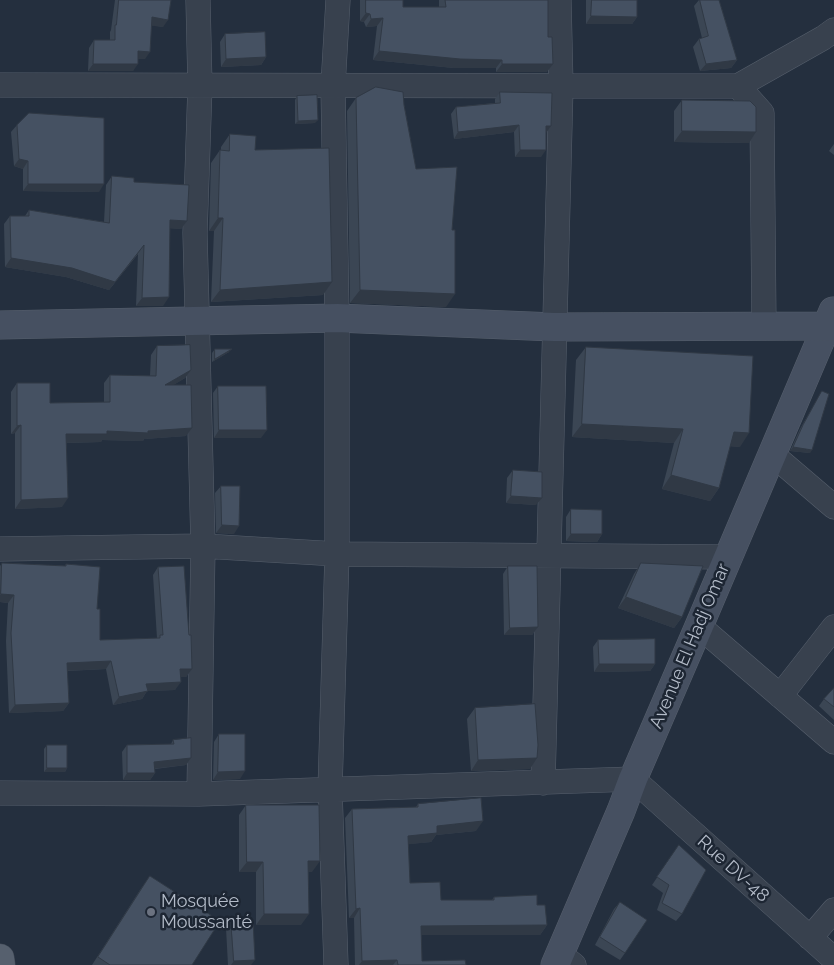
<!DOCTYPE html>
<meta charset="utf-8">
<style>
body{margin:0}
canvas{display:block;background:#242f3e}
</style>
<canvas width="834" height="965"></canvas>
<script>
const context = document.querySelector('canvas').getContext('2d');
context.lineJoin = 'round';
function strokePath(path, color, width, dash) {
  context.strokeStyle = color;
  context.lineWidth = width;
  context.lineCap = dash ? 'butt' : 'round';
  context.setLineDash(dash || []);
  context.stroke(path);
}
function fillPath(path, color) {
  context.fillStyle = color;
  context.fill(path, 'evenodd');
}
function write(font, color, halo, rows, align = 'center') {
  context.font = font + ' Raleway,sans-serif';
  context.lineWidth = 5;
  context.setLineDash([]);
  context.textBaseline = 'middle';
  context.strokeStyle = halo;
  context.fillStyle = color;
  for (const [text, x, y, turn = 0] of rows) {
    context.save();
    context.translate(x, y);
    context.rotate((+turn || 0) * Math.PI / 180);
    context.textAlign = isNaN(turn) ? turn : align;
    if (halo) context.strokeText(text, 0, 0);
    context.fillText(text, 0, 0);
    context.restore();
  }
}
const street = new Path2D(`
 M198,0L200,86L195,233L203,546L199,794
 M0,85L738,86L823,38L834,30
 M738,86L762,113L764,326
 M772,454L834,507
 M0,549L203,546L337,554L728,557
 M699,626L834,742
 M780,696L834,627
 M543,783L561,86L559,0
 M0,793L199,794L633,779L834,959
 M810,938L834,910
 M560,954L574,965
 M336,965L330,790L337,554V318L333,86L338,0`);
const secondary = new Path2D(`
 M0,325L337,318L554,327L834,326
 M555,965L621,811L633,779L699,626L833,311`);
const primary = new Path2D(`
 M0,958L1,965`);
const wall = new Path2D(`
 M115,0H171L163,27L151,25L145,59H138L133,71H88L89,48L94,40H110V32L111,30Z
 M360,0H403V7H439V0H548L547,72H496V68H454L373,60L377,26L366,27L364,22L360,21Z
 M586,0H637V17L632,24H586Z
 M699,0H719L737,60L731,68L700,71L693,47L699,39L702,38L694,6Z
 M225,34L266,57L261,65L221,67L220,42Z
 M500,92L551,126L546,132L541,157H515L514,132L454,139L451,114L456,107L495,103V99Z
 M297,96L315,123L295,124V100Z
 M356,98L404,105L416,169L446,307L350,303L347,111Z
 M682,100L756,132L749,143L674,142V111Z
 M17,125L99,192L23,191V169L14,166L11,132Z
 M230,134L255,150L323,295L211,302L214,231H209L211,163L220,150H221V147Z
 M834,144V155L829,151Z
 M112,176L134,182L187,221L181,229L170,228L163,306H136L138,254L109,290L66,277L5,267L4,224L10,216H25L29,210L104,222L106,185Z
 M157,346L191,370L185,378L173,385L186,436L144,439L143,441L102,440L101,442L66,443L62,507L15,509V433L11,434V392L17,383L50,403L104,402V383L110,375L150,376L151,355Z
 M586,347L740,447L730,446L719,488L710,501L662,489L674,443L572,437L576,360Z
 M215,349L229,352L212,362V353Z
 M218,386L261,438H214L213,393Z
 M822,391L810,453L790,451L800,429Z
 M513,470L536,505L506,503L507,478Z
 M221,486L234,534L216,533L215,493Z
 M571,509L602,534L597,542L566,541V517Z
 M2,563L65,566L66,564L97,609L100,640L157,638L153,575L158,567L192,669L186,677H180L175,690L147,691L142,699L113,705L106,669L67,671L69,703L63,711L9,713L6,641L8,603L0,602V566Z
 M641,563L682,617L674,628L618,608L634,574Z
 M508,566L538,627L532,635H504L503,574Z
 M598,640L655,664L650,671L594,672L593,647Z
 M834,688V720L819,706L824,699Z
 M475,708L530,769L471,771L467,719Z
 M219,734L240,779L213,780L214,742Z
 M173,740L191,758L186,765L155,769V773L150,780H123L122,752L127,745L171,744Z
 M47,745L67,768L65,772H44V749Z
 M418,804L476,831L436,835L431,842L408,844L410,883L441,900H492L494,897L537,905L547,925L540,935H421L422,961L466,965H355L354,918H349L345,818L352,809L416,807Z
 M246,805L312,872H308L301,925H256V872H239V815Z
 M679,845L682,914L676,921L657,910L663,893L652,885Z
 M150,876L192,965H92L140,890Z
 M620,902L625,953L620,960L595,945L614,909Z
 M231,920L251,965H228L226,928Z`);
const shadedWall = new Path2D(`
 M366,13L370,14L364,22L360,21Z
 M591,16L637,17L632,24H586Z
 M152,17L168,20L163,27L146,25Z
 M383,18L377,26L366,27L371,19Z
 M138,51L150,52L145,59H133Z
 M379,51L502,60L496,68H454L373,60Z
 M266,57L261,65L221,67L226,59Z
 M737,60L731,68L700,71L706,64Z
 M93,64H138L133,71H88Z
 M502,64H553L547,72H496Z
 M318,120L315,123L295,124L298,121Z
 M519,125L514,132L454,139L458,132Z
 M546,126H551L546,133Z
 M682,131L756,132L749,143L674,142Z
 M520,150H546L541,157H515Z
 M19,159L28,161L23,169L14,166Z
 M28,184H104L99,192L23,191Z
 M218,218H223L214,231H209Z
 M170,220L187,221L181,229L164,228Z
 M144,245L109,290L66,277L5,267L11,258Z
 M332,282L323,295L211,302L220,290Z
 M360,290L455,294L446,307L350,303Z
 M169,297L163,306H136L142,298Z
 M232,349L229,352L212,362L215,359Z
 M191,370L185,378L159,394L165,385Z
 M582,424L683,429L674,443L572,437Z
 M21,425L15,433L11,434L17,426Z
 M192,428L186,436L144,439L143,441L102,440L101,442L60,443L66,434L107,431H148Z
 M219,430H267L261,438H214Z
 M734,432L749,433L740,447L724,446Z
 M793,447L812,450L810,453L790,451Z
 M671,475L719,488L710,501L662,489Z
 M511,496L542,498L536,505L506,503Z
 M68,498L62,507L15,509L21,500Z
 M222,525L239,526L234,534L216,533Z
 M571,534H602L597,542L566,541Z
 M1,594L14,595L8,603L0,602V595Z
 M626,597L682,617L674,628L618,608Z
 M538,627L532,635H504L510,628Z
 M111,661L106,669L61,671L67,663Z
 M599,664H655L650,671L594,672Z
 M180,669H192L186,677H175Z
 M181,682L175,690L147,691L142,699L113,705L119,697L146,684Z
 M69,703L63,711L9,713L15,705Z
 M191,758L186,765L150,769L154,762Z
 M537,758L530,769L471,771L478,760Z
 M47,768H67L65,772H44Z
 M245,771L240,779L213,780L218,772Z
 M127,773H155L150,780H123Z
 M483,821L476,831L436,835L431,842L401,845L408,836L437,826Z
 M308,861H320L312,872H301Z
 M247,862H263L256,872H239Z
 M360,908L354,918H349L356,909Z
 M264,914H309L301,925H256Z
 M547,925L540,935H414L421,926Z
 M255,960L251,965H231L234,961Z
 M397,960L393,965H359L362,961Z`);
const building = new Path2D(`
 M119,0H171L168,20L152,17L150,52L138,51V64H93L94,40H115V25H116Z
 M366,0H403V7H446L445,0H548V37H552L553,64H502V60L460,59L379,51L383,18L371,19L370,14L366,13Z
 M592,0H637V17L591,16Z
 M700,0H719L737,60L706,64L699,39L708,36Z
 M265,32L266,57L226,59L225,34Z
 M376,87L403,92L404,105L416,169L457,167L452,230H455V294L360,290L356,98Z
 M500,92L552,93L551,126H546V150H520L519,125L458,132L456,107L500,103Z
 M317,95L318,120L298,121L297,96Z
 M682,100L750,101L756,107V132L682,131Z
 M29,113L104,118V184H28V161L19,159L17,125Z
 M230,134L256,136L255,150L329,148L332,282L220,290L223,218H218L220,150L229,151Z
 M112,176L134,178V182L189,185L187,221L170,220L169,297L142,298L144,245L115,282L72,268L11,258L10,216H29V210L109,223Z
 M190,345L191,370L165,385H191L192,428L148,431V433L107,431V434H66L68,498L21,500V425L17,426V383H50V403L110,402V375L156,376L157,346Z
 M586,347L753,356L749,433L734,432L719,488L671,475L683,429L582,424Z
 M215,349H232L215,359Z
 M218,386H266L267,430H219Z
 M822,391L829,394L812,450L793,447L803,425Z
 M513,470L542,472V498L511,496Z
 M221,486H240L239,526L222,525Z
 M571,509L602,510V534H571Z
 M2,563L66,566V564L100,567L97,609H100V640L160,638V635H163L158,567L184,566L189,635H191L192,669H180L181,682L146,684L148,691L119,697L111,661L67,663L69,703L15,705L11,633L14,595L1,594Z
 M641,563L703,566L682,617L626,597Z
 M508,566H537L538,627L510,628Z
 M655,639V664H599L598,640Z
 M834,688V707L824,699Z
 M535,704L538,745L537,758L478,760L475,708Z
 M219,734H245V771L218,772Z
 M191,738V758L154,762L155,773H127V745L174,744L173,740Z
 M47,745H67V768H47Z
 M481,798L483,821L437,826V833L408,836L410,883L440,882L441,900H494V897L537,895V905H545L547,925L421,926L422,961L465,960L466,965H398L397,960L362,961L360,908L356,909L352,809L418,807V804Z
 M246,805H319L320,861H308L309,914H264L263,862H247Z
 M679,845L706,870L682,914L662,903L669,885L657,877Z
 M150,876L220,921L192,965H110L98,957Z
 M620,902L647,920L625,953L600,937Z
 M231,920H253L255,960L234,961Z`);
const markers = [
 [151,912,5,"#6b7280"]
];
const streetNames = [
 ["Avenue El Hadj Omar",690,646,-67],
 ["Rue DV-48",733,869,42]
];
const poiNames = [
 ["Mosquée",161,902],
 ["Moussanté",161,923]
];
strokePath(street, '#565f6c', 25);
strokePath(secondary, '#565f6c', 29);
strokePath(primary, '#414a57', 29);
strokePath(street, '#38414e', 24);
strokePath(secondary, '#465061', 28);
strokePath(primary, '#56606e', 28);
fillPath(wall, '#3b4654');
fillPath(shadedWall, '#303945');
fillPath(building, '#455162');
strokePath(building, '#303945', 1);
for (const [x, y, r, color] of markers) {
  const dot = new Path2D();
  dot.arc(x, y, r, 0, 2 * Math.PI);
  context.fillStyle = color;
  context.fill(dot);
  strokePath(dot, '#1d2633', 2);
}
write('18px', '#b4bcc9', '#1d2633', streetNames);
write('18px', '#b4bcc9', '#1d2633', poiNames, 'left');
</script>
